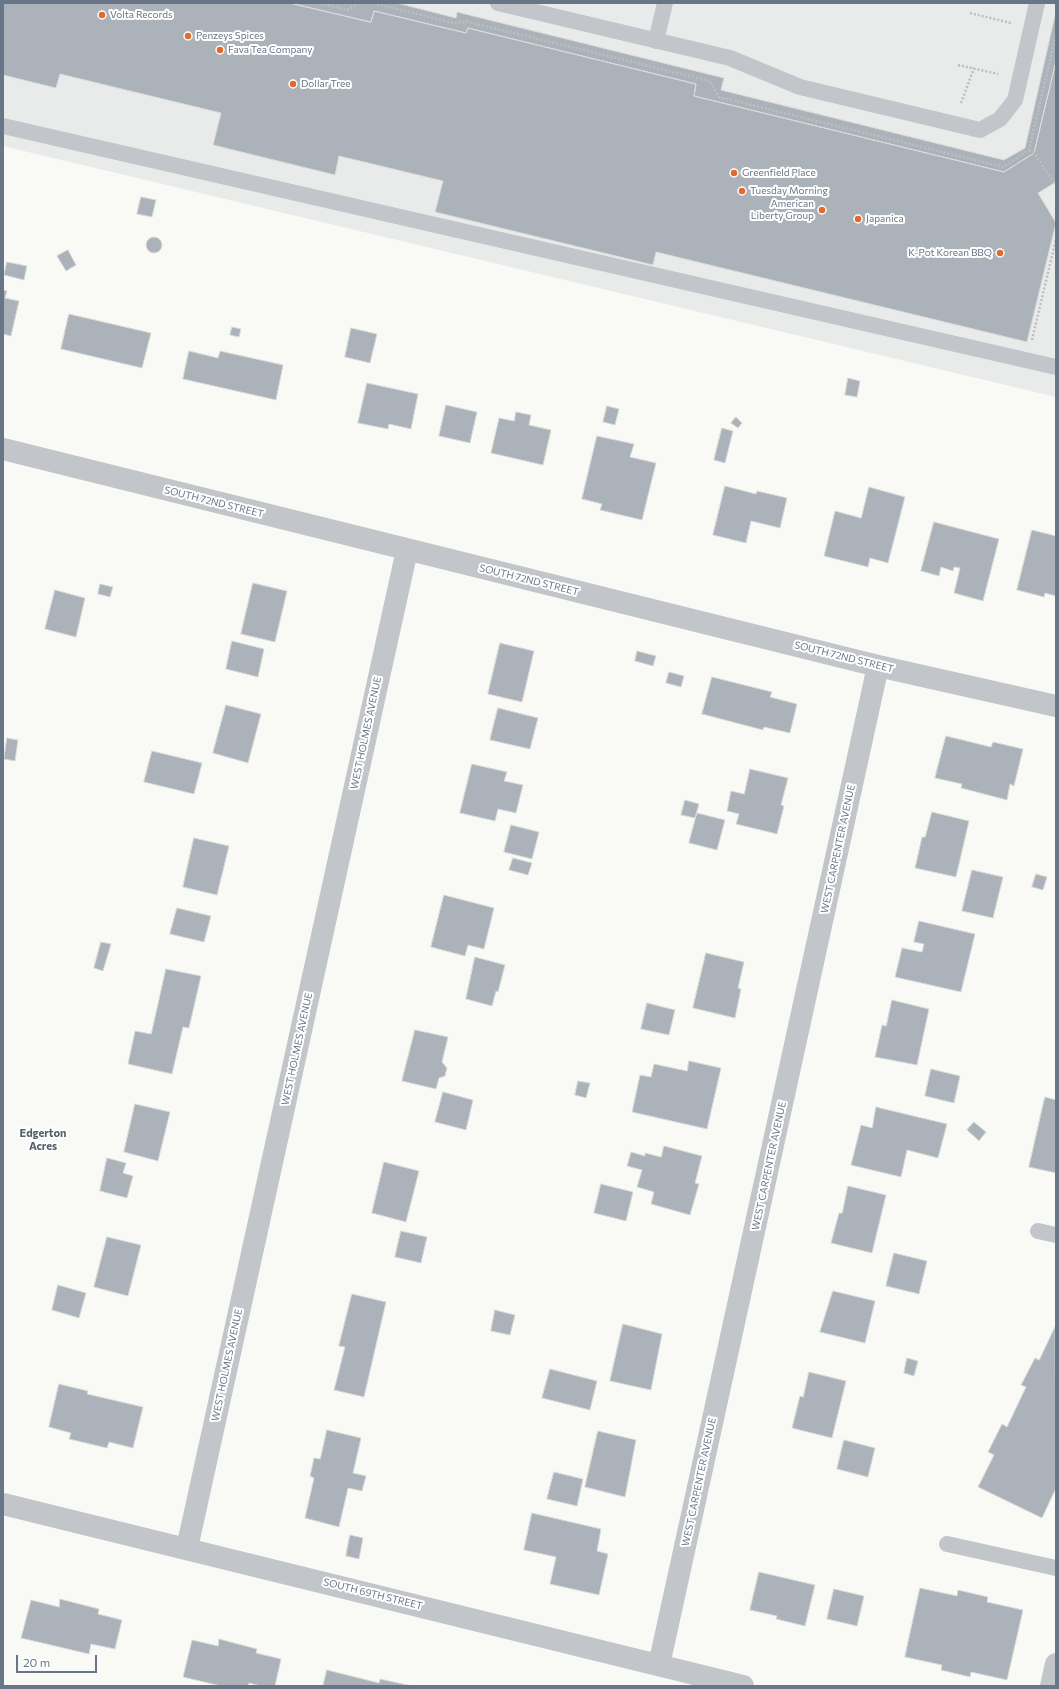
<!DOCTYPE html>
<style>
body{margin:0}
#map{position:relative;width:1059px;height:1689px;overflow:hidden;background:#f9f9f6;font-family:Commissioner,sans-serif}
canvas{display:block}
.frame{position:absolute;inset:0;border:4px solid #687687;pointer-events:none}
.scale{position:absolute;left:16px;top:1655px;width:81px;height:18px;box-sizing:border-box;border:2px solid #687687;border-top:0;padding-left:5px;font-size:12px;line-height:14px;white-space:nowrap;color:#687687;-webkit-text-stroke:3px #fff;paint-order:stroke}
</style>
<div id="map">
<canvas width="1059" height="1689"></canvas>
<div class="frame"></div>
<div class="scale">20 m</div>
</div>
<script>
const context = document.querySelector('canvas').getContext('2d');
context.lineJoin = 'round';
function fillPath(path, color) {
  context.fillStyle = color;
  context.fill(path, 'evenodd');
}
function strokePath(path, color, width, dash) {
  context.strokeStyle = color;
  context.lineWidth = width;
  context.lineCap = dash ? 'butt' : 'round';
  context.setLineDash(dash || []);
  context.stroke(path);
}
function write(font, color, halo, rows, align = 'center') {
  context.font = font + ' Commissioner,sans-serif';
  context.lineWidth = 4;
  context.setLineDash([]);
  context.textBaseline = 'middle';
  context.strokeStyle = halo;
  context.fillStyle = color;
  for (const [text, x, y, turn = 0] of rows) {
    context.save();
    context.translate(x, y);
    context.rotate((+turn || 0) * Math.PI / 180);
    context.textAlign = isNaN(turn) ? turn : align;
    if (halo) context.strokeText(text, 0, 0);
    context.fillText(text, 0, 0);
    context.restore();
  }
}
const built = new Path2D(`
 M3,3H1056V397L3,146Z`);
const building = new Path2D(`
 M3,3H290L371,22L374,11L466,33L468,28L696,84L694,96L1004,172L1034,153L1056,61V182L1038,193L1056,223L1027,342L656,252L653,265L435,212L443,181L339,156L335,175L213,145L221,113L60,74L56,88L3,75Z
 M290,3H397L456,18L457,12L724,78L721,90L1004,160L1025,148L1056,11V61L1034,153L1004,172L694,96L696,84L468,28L466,33L374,11L371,22Z
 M141,197L156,200L152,217L137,214Z
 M146 245a8 8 0 1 1 16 0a8 8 0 1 1-16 0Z
 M68,250L76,265L66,271L57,256Z
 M7,262L27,266L24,280L4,275Z
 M3,290L7,291L5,298L19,301L11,336L3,334Z
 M69,314L151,333L142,368L61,349Z
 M232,327L241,329L239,337L230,335Z
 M351,328L377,334L370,363L345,357Z
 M189,351L218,358L220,351L283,365L276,400L183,379Z
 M848,378L860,381L857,397L845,395Z
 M367,383L418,394L411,429L389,424L388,429L358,423Z
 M446,405L477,412L470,443L439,436Z
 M607,406L619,409L615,425L603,422Z
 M516,412L531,415L529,425L551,430L543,465L491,453L499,418L514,421Z
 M736,417L742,423L738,428L731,423Z
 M722,428L733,431L725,463L714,460Z
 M597,436L634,444L630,457L656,463L642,520L600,510L602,504L582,499Z
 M725,486L756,494L757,491L787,498L780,528L751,521L746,543L713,535Z
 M869,487L905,497L888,563L870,558L868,567L824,556L835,511L861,518Z
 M934,522L999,539L983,601L954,593L960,568L954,567L953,571L941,567L939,576L921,571Z
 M1032,530L1056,536V596L1045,593L1044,597L1017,590Z
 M253,583L287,591L275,642L241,634Z
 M100,584L113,587L110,597L98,594Z
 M55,590L85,598L76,637L45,629Z
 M232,641L264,649L258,677L226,669Z
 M500,643L534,651L522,702L488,694Z
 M637,651L656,656L653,666L635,661Z
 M669,672L684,676L681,687L666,683Z
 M712,677L772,692L770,697L797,704L790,733L764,727L763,730L702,714Z
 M226,705L261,714L248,763L213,753Z
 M498,708L538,718L530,749L490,740Z
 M946,736L991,747L993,742L1023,749L1014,786L1010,784L1007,800L961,788L962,784L935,778Z
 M7,738L18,740L15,761L4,759Z
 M152,751L202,763L194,794L144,782Z
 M472,764L507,772L504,781L523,785L516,813L498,809L495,821L460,813Z
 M750,769L788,778L781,805L784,806L777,834L736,824L739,814L727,811L731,791L744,794Z
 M685,800L699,804L695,818L681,815Z
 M932,812L969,821L956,877L915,868L922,837H925Z
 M697,813L725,820L717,850L689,843Z
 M511,825L539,832L532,859L504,852Z
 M194,838L229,846L217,895L183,887Z
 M513,858L532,863L528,875L509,870Z
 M972,870L1003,877L993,918L962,911Z
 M1036,874L1047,877L1043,890L1032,887Z
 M444,895L494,908L484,949L468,945L465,956L431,947Z
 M177,908L211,916L204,942L170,934Z
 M919,921L975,934L961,992L895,977L902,948L922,952L924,944L914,942Z
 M101,942L111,944L103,971L94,968Z
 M706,953L744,962L738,988L741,989L735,1018L693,1008Z
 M475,957L505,965L498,992L496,991L492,1006L466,999Z
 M166,969L201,976L189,1028L183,1027L172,1074L128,1064L135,1031L151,1034Z
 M892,1000L929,1009L917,1065L875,1057L882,1025L886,1026Z
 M647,1003L675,1010L669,1035L641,1029Z
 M415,1030L448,1037L442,1062L447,1068L445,1076L439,1078L436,1089L402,1081Z
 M689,1061L721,1068L707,1129L632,1112L640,1075L651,1077L654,1064L687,1071Z
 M931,1069L960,1076L954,1103L925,1096Z
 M578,1081L590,1083L586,1098L575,1095Z
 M443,1092L473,1100L466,1130L435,1122Z
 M1045,1097L1056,1100V1173L1029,1167Z
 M135,1104L170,1112L158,1161L124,1152Z
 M876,1107L947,1124L938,1158L907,1150L901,1177L851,1165L861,1125L872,1128Z
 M974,1122L986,1132L979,1141L967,1130Z
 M664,1146L702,1156L695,1183L699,1184L690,1215L651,1204L654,1192L637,1187L642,1170L627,1166L631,1152L645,1156V1153L661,1157Z
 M107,1158L126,1163L123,1173L133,1176L127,1198L100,1191Z
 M384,1162L419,1171L406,1222L372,1213Z
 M601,1184L633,1192L626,1221L594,1213Z
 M848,1186L886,1195L872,1253L831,1243L839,1213H842Z
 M401,1231L427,1237L421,1263L395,1257Z
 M107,1237L141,1245L128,1296L94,1287Z
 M894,1253L927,1261L919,1294L886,1286Z
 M58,1285L86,1293L79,1318L52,1310Z
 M833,1291L875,1301L865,1343L820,1332Z
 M352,1294L386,1302L364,1397L334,1390L345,1347L339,1346Z
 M495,1310L515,1315L510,1335L491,1331Z
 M623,1324L662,1334L651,1390L610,1381Z
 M1055,1327L1056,1488L1042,1518L978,1487L994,1455L988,1452L1002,1424L1007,1427L1026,1387L1021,1385L1035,1358L1039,1360Z
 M907,1358L918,1361L914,1376L904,1373Z
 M550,1369L597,1381L590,1410L542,1398Z
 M809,1372L846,1381L832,1438L792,1428L800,1396L803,1397Z
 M59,1384L88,1391L87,1394L143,1407L133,1448L109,1442L107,1448L69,1439L71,1433L49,1427Z
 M327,1430L361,1438L353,1473L366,1476L362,1491L348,1488L339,1527L305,1518L314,1478L310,1476L314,1458L320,1459Z
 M598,1431L636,1440L625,1497L585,1487Z
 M844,1440L875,1448L868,1477L837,1469Z
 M554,1472L583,1479L577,1506L547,1499Z
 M532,1513L601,1529L597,1551L608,1554L599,1595L550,1584L556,1557L524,1550Z
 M350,1535L363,1538L359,1559L346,1556Z
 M759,1572L815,1585L805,1626L776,1619L777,1616L750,1610Z
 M920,1588L957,1596L958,1590L988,1597L987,1602L1023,1610L1007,1680L971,1672L970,1677L941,1670L942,1665L905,1657Z
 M834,1589L864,1596L857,1626L827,1619Z
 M60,1599L99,1609L98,1614L122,1620L115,1649L91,1644L89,1654L21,1638L31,1600L59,1607Z
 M219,1639L257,1649L256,1653L281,1659L275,1686H261L249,1683L248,1686H221L183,1677L192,1640L218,1646Z
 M327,1670L379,1683L380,1679L412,1686H323Z`);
const path = new Path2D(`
 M320,3L348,10L359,3
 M373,3L454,23L468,22L710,81L719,97L1003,167L1029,150L1056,34
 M970,13L1011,23
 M958,65L998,74
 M961,103L974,68
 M1029,150L1034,153L1056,185
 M1032,340L1056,239`);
const lane = new Path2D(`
 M498,3L730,58L800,87L980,130L1000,119L1015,100L1037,3
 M656,41L665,3
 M3,126L1056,367
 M1038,1231L1056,1235
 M947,1544L1056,1568`);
const street = new Path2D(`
 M3,449L878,666L1056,706
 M3,1504L743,1686
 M187,1548L407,550
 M659,1665L878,666
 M1051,1686L1056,1664`);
const markers = [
 [102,15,4,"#e06a2f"],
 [188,36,4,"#e06a2f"],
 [220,50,4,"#e06a2f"],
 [293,84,4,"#e06a2f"],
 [734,173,4,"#e06a2f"],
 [742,191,4,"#e06a2f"],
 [822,210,4,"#e06a2f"],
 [858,219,4,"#e06a2f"],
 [1000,253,4,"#e06a2f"]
];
const poiNames = [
 ["Volta Records",110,15],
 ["Penzeys Spices",196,36],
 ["Fava Tea Company",228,50],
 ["Dollar Tree",301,84],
 ["Greenfield Place",742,173],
 ["Tuesday Morning",750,191],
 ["American",814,204,"right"],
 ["Liberty Group",814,216,"right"],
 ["Japanica",866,219],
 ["K-Pot Korean BBQ",992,253,"right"]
];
const streetNames = [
 ["SOUTH 72ND STREET",214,502,14],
 ["SOUTH 72ND STREET",529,580,14],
 ["SOUTH 72ND STREET",844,657,14],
 ["WEST HOLMES AVENUE",366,733,-78],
 ["WEST CARPENTER AVENUE",838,849,-78],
 ["WEST HOLMES AVENUE",297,1049,-78],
 ["WEST CARPENTER AVENUE",769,1166,-78],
 ["WEST HOLMES AVENUE",227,1365,-78],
 ["WEST CARPENTER AVENUE",699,1482,-78],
 ["SOUTH 69TH STREET",373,1594,14]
];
const neighbourhoodNames = [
 ["Edgerton",43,1133],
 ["Acres",43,1146]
];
fillPath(built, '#e9ebea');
fillPath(building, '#abb2b9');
strokePath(building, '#dadbd9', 1);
strokePath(path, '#bcbfc2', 2.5, [2, 2]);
strokePath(lane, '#c2c6ca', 16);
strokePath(street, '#c2c6ca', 22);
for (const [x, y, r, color] of markers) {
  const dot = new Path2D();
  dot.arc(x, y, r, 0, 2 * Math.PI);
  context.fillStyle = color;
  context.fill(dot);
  strokePath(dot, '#fff', 1.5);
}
write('10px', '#687687', '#fff', poiNames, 'left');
write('10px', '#687687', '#fff', streetNames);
write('bold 11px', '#56606c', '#fff', neighbourhoodNames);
</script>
